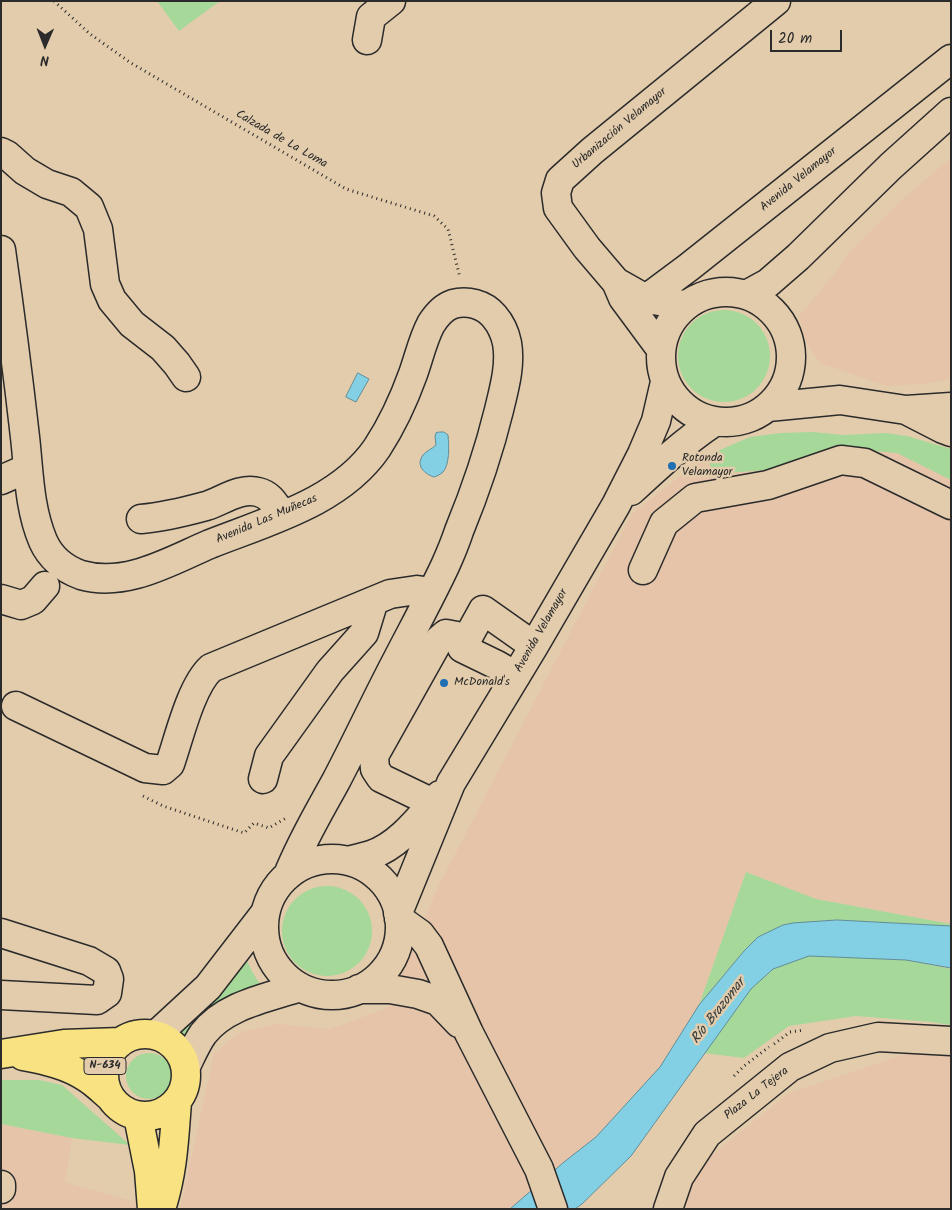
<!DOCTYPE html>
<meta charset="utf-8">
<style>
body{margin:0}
#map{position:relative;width:952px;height:1210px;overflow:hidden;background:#e3ccac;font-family:Kalam,sans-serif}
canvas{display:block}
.frame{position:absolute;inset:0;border:2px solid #2b2b2b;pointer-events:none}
.north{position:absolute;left:20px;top:20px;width:50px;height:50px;-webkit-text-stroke:4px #e3ccac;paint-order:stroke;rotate:181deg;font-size:14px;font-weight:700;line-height:20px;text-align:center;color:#2b2b2b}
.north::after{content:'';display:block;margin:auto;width:18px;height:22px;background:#2b2b2b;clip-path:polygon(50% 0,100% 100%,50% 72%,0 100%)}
.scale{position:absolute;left:770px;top:30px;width:72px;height:22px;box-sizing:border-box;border:2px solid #2b2b2b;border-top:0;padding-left:6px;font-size:15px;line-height:18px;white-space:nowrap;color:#2b2b2b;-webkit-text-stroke:4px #e3ccac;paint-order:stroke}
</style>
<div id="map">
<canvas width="952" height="1210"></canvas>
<div class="frame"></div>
<div class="north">N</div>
<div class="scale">20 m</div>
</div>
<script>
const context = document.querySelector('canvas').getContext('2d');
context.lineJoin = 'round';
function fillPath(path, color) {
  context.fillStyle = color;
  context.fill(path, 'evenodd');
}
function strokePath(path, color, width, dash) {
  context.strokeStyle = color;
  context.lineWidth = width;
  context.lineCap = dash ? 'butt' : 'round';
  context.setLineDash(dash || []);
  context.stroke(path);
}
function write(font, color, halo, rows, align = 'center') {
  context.font = font + ' Kalam,sans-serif';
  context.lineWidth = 5;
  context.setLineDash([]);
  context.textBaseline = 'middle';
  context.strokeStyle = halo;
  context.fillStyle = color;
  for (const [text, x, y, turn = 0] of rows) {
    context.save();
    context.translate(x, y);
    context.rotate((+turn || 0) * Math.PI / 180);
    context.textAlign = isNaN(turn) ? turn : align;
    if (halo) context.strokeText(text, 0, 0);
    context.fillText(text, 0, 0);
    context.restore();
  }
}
const built = new Path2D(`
 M951,158V378L933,383L887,386L820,363L805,340L799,316L827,283L851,251L903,199Z
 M850,449L897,453L951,480V924L816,899L746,872L699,1005L660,1067L596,1137L564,1162L510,1209H180L214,1054L240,1032L277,1024L330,1029L387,1008L437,889L632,514L706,456L714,474Z
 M917,1050L951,1053V1209H682L680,1206L706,1160L789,1093Z
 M1,1124L72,1138L65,1182L124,1199L171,1209H1Z`);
const green = new Path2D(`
 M157,1H220L179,31Z
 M678 356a46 46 0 1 1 92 0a46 46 0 1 1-92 0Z
 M813,432L843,435L886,433L907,436L951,449V480L897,453L850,449L779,469L714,474L706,456L750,437L781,433Z
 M746,872L816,899L951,924V926L837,920L793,923L783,925L758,937L744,951L699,1005Z
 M282 931a45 45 0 1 1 90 0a45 45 0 1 1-90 0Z
 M244,954C249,966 255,978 263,988L185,1040L172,1028Z
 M809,956L906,960L951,969V1025L931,1022L856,1016L789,1026L744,1058L704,1053L751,989L773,969Z
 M126 1076a23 23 0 1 1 46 0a23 23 0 1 1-46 0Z
 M1,1080H39L62,1085L130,1145L72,1138L1,1124Z`);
const water = new Path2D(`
 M358,373L369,379L356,402L346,397Z
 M440,432H444L448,435C449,446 450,466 442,473C441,474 435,477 434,477C425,474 415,466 423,455C426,451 432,449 436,445L435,436L436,433Z
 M837,920L951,926V968L906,960L809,956L773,969L751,989L631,1156L582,1204L575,1209H510L564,1162L596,1137L660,1067L699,1005L744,951L758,937L783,925L793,923Z`);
const path = new Path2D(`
 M54,1L90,34L131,63L346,189L434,216L448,229L460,278
 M143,796L163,806L244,833L254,823L269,828L286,818
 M774,1044L790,1032L804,1030
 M734,1076L744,1066L769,1047`);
const minor = new Path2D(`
 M367,40L371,17L391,1
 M1,152L7,155L25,171L47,184L71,192L89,207L98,229L105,284L112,300L132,324L163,348L177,364L186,377
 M1,250C10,313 18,375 25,437C29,472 29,508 43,541C50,557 64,569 81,575C126,588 170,561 210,544C268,521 340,502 377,448C392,425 404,399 413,374C419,357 423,339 431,324C436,316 444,307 453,304C467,300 484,304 494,316C500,323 505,333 507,343C511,365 504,389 499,410C489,451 475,492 459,531C455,543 450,555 445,566C430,598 413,629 397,660C376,700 357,741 336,781C319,812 301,842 288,875
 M617,284L623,298L660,348
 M661 357a65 65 0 1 1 130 0a65 65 0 1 1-130 0Z
 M746,295L768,283L798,257L891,166L951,112
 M646,299L689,267L951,59
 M685,305L646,299L616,282L587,248L558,208L556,193L560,180L592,151L776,1
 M768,407L840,400L906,410L951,407
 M906,410L943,429L951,432
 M1,480L28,468
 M631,491C658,466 684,442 714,422
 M141,519C164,517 184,512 206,506C222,501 241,487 258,492C271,495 275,505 282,515
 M643,570L664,523L695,498L768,485L841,460L865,463L951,505
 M1,599L21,605L33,600L45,586
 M516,676L497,665L462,648L483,610L534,646
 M16,706L145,768L163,770L170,764C179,738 191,686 211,668L390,594L417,590L431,592
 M263,779L269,756L330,671L364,633L372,607V602
 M433,803L381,778L375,769L374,756L439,640L446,634L467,638
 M264 927a68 68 0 1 1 136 0a68 68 0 1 1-136 0Z
 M348,861C355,859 364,857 371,855C400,845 420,817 440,795
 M398,913L451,783L534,646L616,505L642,454L656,421L665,382
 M399,919L420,934L429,946L469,1033L539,1169L553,1209
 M1,933L89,961L106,971L109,979L107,993L97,1000L1,995
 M359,989H390L418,994L438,1001L459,1023
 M156,1035L208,987L265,913
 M186,1066C191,1056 196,1044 203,1034C225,1005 267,998 300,987
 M1,1185V1189
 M668,1209L679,1177L707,1134L790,1067L830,1048L878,1037L951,1041`);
const highway = new Path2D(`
 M104 1075a41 41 0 1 1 82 0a41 41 0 1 1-82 0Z
 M1,1054L64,1044L120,1042
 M23,1056C45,1060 68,1065 87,1078C95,1083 102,1090 109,1096
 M138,1116L149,1171L152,1209
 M161,1209C173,1172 174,1140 177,1102`);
const markers = [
 [672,466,5,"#1f6fb2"],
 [444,683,5,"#1f6fb2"]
];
const shields = [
 [105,1066,42]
];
const shieldNames = [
 ["N-634",105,1066]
];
const streetNames = [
 ["Urbanización Velamayor",620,129,-40],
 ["Calzada de La Loma",281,140,30],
 ["Avenida Velamayor",799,180,-39],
 ["Avenida Las Muñecas",267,520,-23],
 ["Avenida Velamayor",542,631,-60],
 ["Plaza La Tejera",757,1094,-38]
];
const poiNames = [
 ["Rotonda",682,459],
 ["Velamayor",682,473],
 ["McDonald's",454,683]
];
const waterNames = [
 ["Río Brazomar",719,1012,-52]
];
fillPath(built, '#e5c4a9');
fillPath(green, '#a5d899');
fillPath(water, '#83cfe3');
strokePath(water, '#608d99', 1);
strokePath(minor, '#2b2b2b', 31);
strokePath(highway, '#2b2b2b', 31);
strokePath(path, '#2b2b2b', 3, [1, 4]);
strokePath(minor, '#e3ccac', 28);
strokePath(highway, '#f8e281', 28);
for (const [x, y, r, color] of markers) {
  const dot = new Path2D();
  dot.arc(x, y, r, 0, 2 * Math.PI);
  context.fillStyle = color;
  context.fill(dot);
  strokePath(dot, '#e3ccac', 2);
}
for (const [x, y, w] of shields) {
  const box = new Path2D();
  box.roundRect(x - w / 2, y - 8.5, w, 17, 4);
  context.fillStyle = '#e3ccac';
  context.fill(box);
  strokePath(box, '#2b2b2b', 1);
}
write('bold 11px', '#2b2b2b', null, shieldNames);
write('12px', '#2b2b2b', '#e3ccac', streetNames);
write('12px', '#2b2b2b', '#e3ccac', poiNames, 'left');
write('italic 14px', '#343b3d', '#e3ccac', waterNames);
</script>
